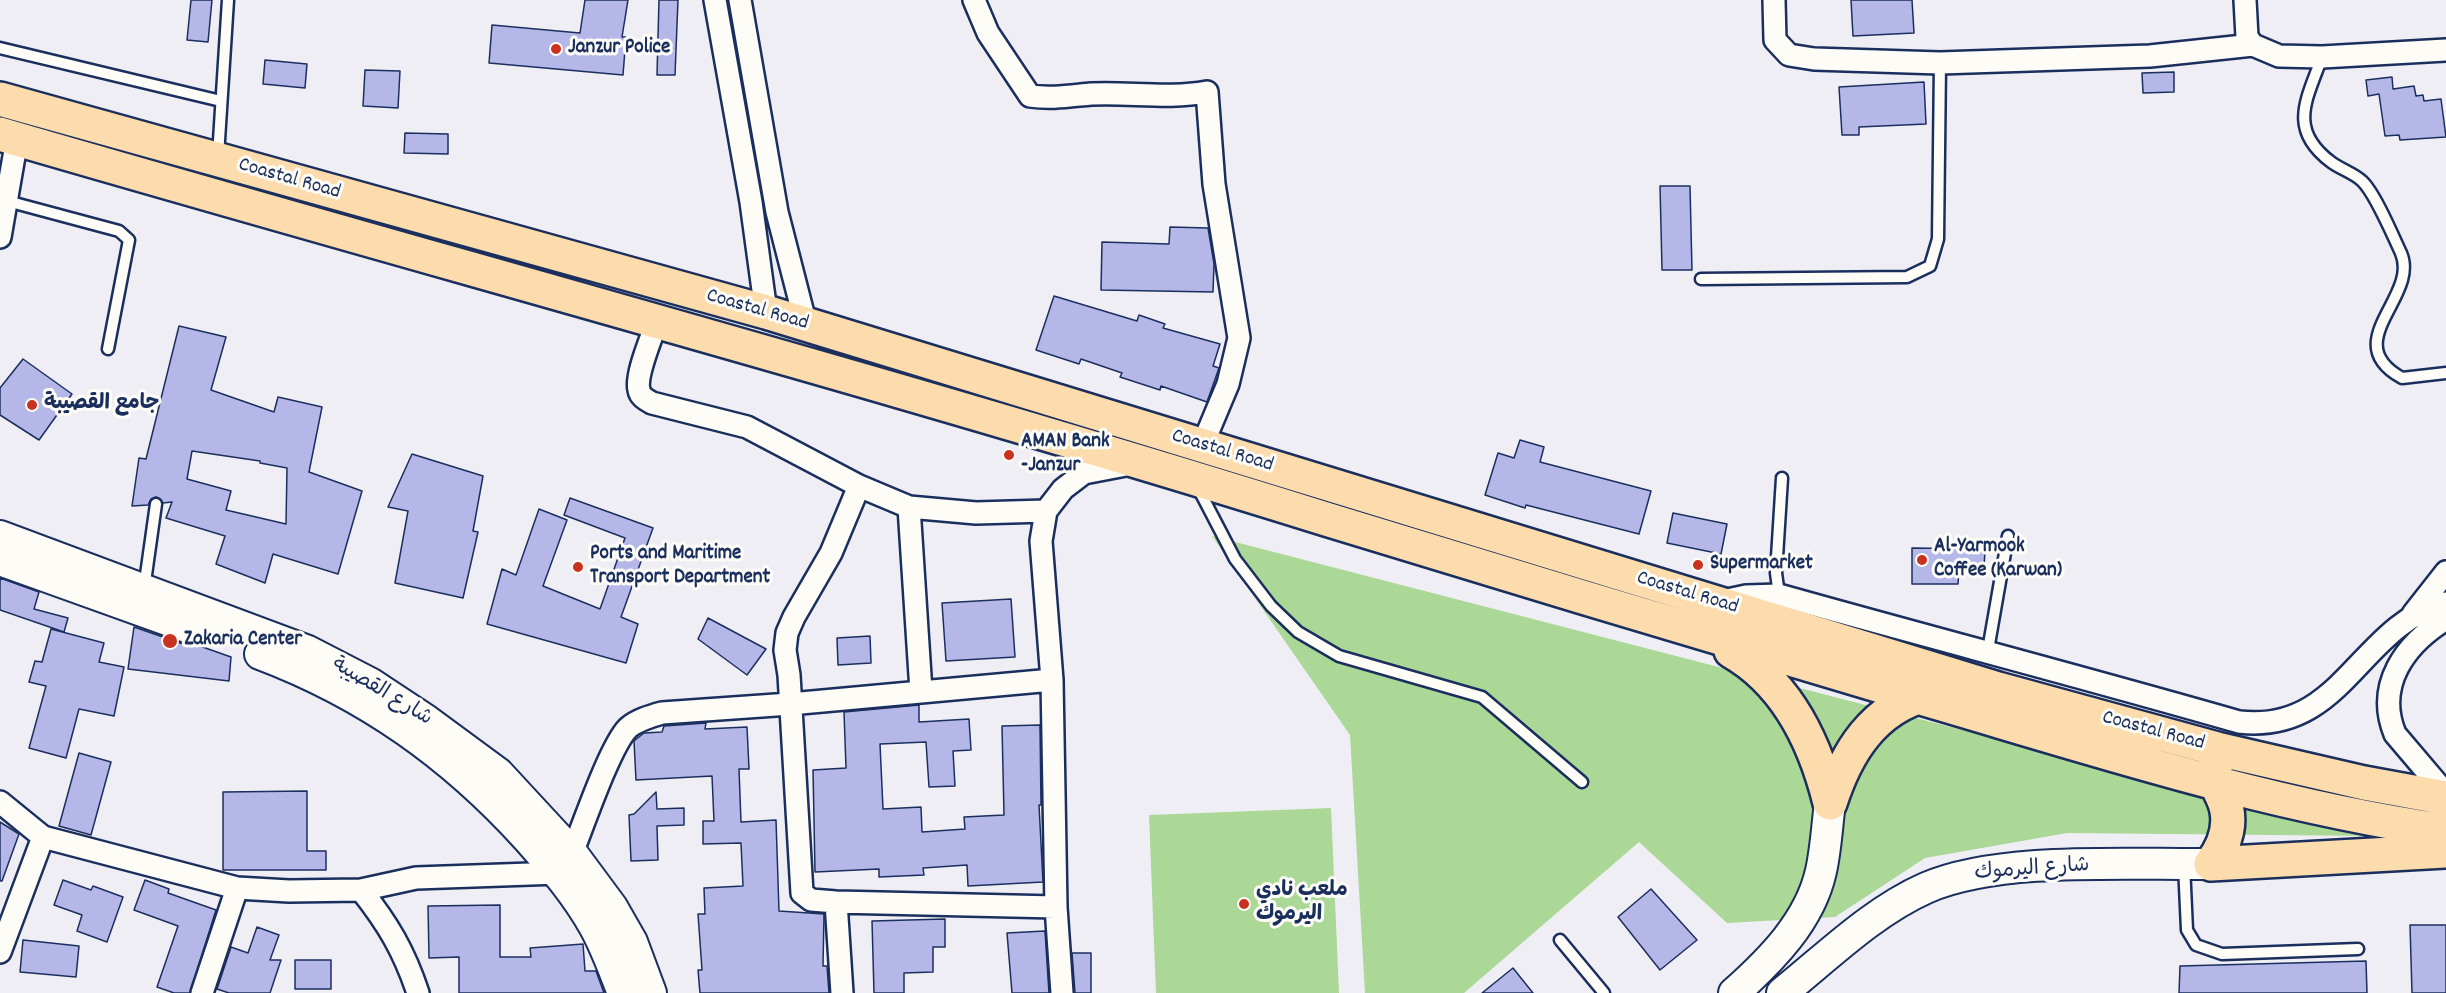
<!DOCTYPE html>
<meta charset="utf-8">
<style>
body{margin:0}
canvas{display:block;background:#eeeef4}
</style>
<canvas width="2446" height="993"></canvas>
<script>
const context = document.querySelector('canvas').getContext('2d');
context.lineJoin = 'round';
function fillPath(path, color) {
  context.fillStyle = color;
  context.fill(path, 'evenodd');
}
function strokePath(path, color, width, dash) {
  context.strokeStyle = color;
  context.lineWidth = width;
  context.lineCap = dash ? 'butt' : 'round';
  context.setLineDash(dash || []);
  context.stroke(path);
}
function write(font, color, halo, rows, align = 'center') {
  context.font = font + ' Dekko,"Playpen Sans Arabic",sans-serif';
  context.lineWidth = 6;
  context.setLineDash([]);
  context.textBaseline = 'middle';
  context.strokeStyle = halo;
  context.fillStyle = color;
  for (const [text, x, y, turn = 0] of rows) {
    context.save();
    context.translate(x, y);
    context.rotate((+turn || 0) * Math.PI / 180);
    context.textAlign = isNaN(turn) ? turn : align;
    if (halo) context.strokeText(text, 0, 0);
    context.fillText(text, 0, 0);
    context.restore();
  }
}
const green = new Path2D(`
 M1212,536L2372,836L2067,833L1925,858L1835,917L1727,923L1639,842L1464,993H1365L1350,735Z
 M1331,808L1339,993H1156L1149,815Z`);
const building = new Path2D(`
 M191,0H212L208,42L187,40Z
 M585,0H628L622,37H626L623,75L489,63L492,25L580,33Z
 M659,0H678L675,75H657Z
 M1851,0H1912L1914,33L1853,36Z
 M265,60L307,64L305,88L263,84Z
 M365,70L400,71L398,108L363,106Z
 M2174,72V92L2143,93L2142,73Z
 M2392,77L2393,89L2414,86L2416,96L2423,95L2424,101L2441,99L2446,137L2400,140L2399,135L2385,136L2379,94L2368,96L2366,80Z
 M1924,82L1926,124L1859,127V135H1842L1839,87Z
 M405,133L448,134V154L404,153Z
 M1660,186H1690L1692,270H1662Z
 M1170,227L1208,228L1214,264L1213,292L1101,290L1102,242L1169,244Z
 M1054,296L1137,321L1139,315L1165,324L1163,328L1220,344L1213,366L1219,368L1207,402L1161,386L1160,390L1120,377L1122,373L1081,359L1079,364L1036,350Z
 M179,326L226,337L211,390L274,412L278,397L322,407L309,472L362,491L338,574L273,554L265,583L216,564L225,536L166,518L172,502L163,503L156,497L151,499L148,505L132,506L139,458L146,459ZM192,451L260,461V463L287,468L286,524L226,510L231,491L187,479Z
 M23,359L72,394L39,440L0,415V388Z
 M1520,440L1544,447L1540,462L1651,491L1639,534L1526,505L1525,508L1485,495L1498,453L1514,458Z
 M412,454L483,476L473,531L478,532L463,598L395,583L408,511L388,507Z
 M570,498L653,528L621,617L638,624L626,663L487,624L502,569L516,575L539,509L567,520L543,586L600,609L625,538L564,515Z
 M1673,513L1727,524L1721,554L1667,543Z
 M1912,548L1985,549L1984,569H1959L1958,584H1912Z
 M0,578L39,592L34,609L68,618L64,632L0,610Z
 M1011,599L1015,657L946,661L942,603Z
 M708,618L766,649L747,675L698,639Z
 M134,627L186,645H197L231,657L229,681L128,669Z
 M51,629L104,643L99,662L124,667L114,716L79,709L66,758L29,748L46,686L29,682L35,661L42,662Z
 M870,636L871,663L838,665L837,638Z
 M919,705V722L969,719L971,750L953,751L955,786L929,787L926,742L880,744L883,809L921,807L922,832L965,829L964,817L1004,815L1002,726L1040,725L1041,805H1039L1043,882L968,886L967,865L923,868L924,875L879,877V869L815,872L813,770L846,768L844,712Z
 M706,723L705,729L747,727L749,769H739L741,822L776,820L779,911L824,914L823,966H827L829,993H700L698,970H702L698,914H705L704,888L743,886L741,843L703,844V821H714L712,776L636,780L634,741L644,733L662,732L664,726Z
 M79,753L111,762L91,835L59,826Z
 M307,791V851H326V870H223V792Z
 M656,792L657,809L684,808V825L657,826L658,860L631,861L629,815L634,814Z
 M0,822L19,834L2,881H0Z
 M63,880L91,890L93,886L123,897L107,942L77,931L82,915L54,905Z
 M145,880L169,889L168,893L216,910L190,993H174L157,987L178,926L134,910Z
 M1651,889L1697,940L1660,970L1618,917Z
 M500,905V957H531L530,948L583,944L585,971H596L604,993H459V957L429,958L428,906Z
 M945,919V947H933V972L904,973V993H874L872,921Z
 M2410,925H2446V993H2412Z
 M257,927L279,935L270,960H281L270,993H229L217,989L231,947L248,953Z
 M1045,931L1049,993H1012L1007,933Z
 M23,940L79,946L76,977L20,972Z
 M1072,953H1091V993H1075Z
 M295,960H331V989H295Z
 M2366,961L2367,993H2179L2180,966Z
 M1513,968L1533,993H1482Z`);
const lane = new Path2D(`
 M0,48L221,101
 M2322,57C2307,99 2287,129 2331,162C2340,169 2354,173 2362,181C2375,193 2393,236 2401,253C2420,297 2337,342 2402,378L2446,373
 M218,156L228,0
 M7,201L119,231L129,240L108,349
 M1701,279L1907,277L1930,266L1938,239L1940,63
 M1198,488L1235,559L1271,606L1298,632L1339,656L1482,697L1582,782
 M144,589L156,504
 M1779,595L1776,573L1782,478
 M1988,650L2008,536
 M2184,865L2187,930L2196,945L2222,954L2358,949
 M1560,940L1604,993`);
const street = new Path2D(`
 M715,0L751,202L766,312
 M740,0L777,212L806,325
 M974,0L988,33L1030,96C1051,99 1069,96 1091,94C1129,92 1169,99 1207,92L1214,184L1239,338L1228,384L1202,446
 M1774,0L1775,40L1789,55L1814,59L1940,63L2150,56L2253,45L2279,56L2322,57L2446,50
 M2245,0L2247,37L2253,45
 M0,237L17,139
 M657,321C652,337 635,375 639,390C640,397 647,400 652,403L747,427L859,486L909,507L976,513L1046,511
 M859,486L831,553L794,617L787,633L785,650L789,675L802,893L811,900L836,902L1056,907
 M909,507L921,691
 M1723,601L1746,596L1779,595C1932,638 2086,678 2239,722C2344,734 2359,624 2446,603
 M2413,614L2446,572
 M2446,619C2405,644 2375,685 2395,734L2446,794
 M0,802L43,837L237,888L289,891L361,890L416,878L559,873
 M572,853C583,826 610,746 628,728C637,720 651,716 662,713L790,704L1052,680
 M361,890C388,924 404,951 418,993
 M836,902L842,993
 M0,952L43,837
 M202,993L237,888
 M1062,993L1056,907L1052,680L1041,541L1046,511L1063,489L1084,473L1131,464`);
const secondary = new Path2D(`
 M0,536L308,651L370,683L426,720L498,773L572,853L612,907L632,942L651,993
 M0,560L192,629
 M260,654C366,694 452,755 528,839C552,866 576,894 594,926C606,947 614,971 623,993
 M1734,993C1771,960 1810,921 1821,871C1826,849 1827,825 1830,803
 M1782,993C1827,957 1872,912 1926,888C1999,856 2130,865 2211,864`);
const highway = new Path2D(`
 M0,99L766,312L1998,689L2217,749L2364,783L2446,798
 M0,134C442,263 887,382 1326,519C1522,579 1717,638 1914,696C2089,747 2265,805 2446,831
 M1731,651C1787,683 1815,742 1830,803
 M1830,803C1846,753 1873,708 1928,694
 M2211,864L2446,851
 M2211,864C2226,844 2234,820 2222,796C2217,785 2214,781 2215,769`);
const markers = [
 [556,49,6,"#c8321e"],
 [32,405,6,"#c8321e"],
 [1009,455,6,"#c8321e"],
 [1922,560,6,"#c8321e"],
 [1698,565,6,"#c8321e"],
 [578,567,6,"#c8321e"],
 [170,641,8,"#c8321e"],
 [1244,904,6,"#c8321e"]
];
const poiNames = [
 ["Janzur Police",568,49],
 ["جامع القصيبة",44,405],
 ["AMAN Bank",1021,443],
 ["-Janzur",1021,467],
 ["Al-Yarmook",1934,548],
 ["Coffee (Karwan)",1934,572],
 ["Ports and Maritime",590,555],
 ["Transport Department",590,579],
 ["Supermarket",1710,565],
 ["Zakaria Center",184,641],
 ["ملعب نادي",1256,892],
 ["اليرموك",1256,916]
];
const streetNames = [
 ["Coastal Road",289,180,16],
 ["Coastal Road",757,311,16],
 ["Coastal Road",1222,452,17],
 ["Coastal Road",1687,594,17],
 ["شارع القصيبة",381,693,31],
 ["Coastal Road",2153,732,15],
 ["شارع اليرموك",2032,871,-4]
];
fillPath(green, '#abd896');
fillPath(building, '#b4b7e8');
strokePath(building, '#1b2f5e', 1.5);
strokePath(lane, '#1b2f5e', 15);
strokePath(street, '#1b2f5e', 26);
strokePath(secondary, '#1b2f5e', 34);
strokePath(highway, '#1b2f5e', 38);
strokePath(lane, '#fdfcf7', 10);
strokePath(street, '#fdfcf7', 21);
strokePath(secondary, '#fdfcf7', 30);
strokePath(highway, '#fcdcac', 33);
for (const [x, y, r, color] of markers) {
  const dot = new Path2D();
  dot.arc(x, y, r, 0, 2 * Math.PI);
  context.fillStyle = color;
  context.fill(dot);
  strokePath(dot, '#fdfcf7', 2);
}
write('bold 21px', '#1b2f5e', '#fdfcf7', poiNames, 'left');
write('21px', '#1b2f5e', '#fdfcf7', streetNames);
</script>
